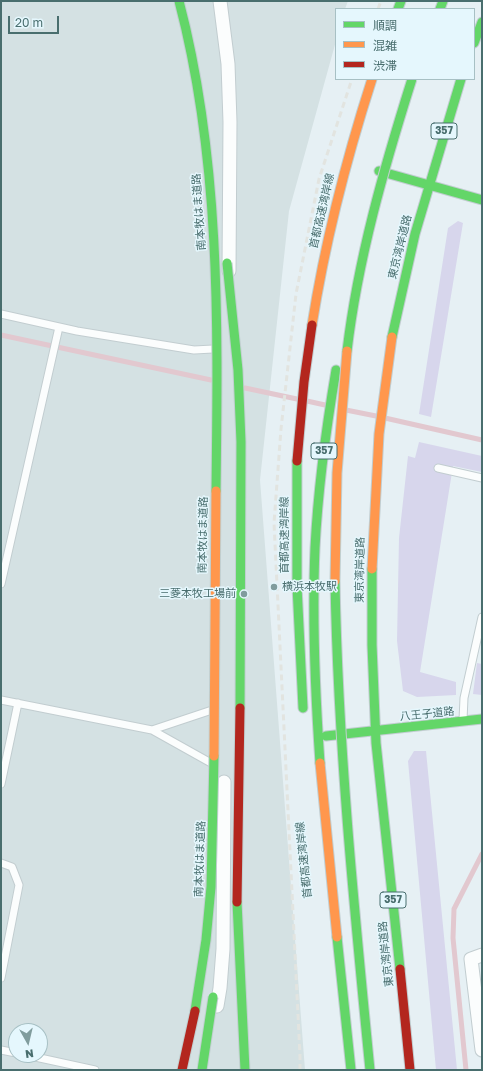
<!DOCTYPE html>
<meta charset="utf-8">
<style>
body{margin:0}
#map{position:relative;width:483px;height:1071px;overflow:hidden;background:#e6f0f4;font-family:"Golos Text","Noto Sans JP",sans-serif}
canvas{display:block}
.frame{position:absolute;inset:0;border:2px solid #496e6e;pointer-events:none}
.legend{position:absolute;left:335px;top:8px;width:140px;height:72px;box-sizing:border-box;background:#e5f7fd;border:1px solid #a7c0c4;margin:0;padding:5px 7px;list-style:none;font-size:12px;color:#496e6e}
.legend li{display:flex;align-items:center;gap:8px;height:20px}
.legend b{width:20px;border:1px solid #a7c0c4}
.north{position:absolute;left:8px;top:1023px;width:40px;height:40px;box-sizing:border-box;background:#e5f7fd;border:1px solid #a7c0c4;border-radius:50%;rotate:172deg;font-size:11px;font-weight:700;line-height:16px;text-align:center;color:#496e6e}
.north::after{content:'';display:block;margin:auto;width:14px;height:18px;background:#809c9d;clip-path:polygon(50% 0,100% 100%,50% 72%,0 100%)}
.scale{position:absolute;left:8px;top:16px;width:51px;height:18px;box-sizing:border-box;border:2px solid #496e6e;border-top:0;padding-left:5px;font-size:12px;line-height:14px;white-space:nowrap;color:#496e6e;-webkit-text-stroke:3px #e5f7fd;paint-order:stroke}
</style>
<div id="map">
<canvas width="483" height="1071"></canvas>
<div class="frame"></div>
<ul class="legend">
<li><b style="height:5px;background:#63d668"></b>順調</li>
<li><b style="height:5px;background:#ff974d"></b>混雑</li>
<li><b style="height:5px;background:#b3261e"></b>渋滞</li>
</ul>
<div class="north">N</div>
<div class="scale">20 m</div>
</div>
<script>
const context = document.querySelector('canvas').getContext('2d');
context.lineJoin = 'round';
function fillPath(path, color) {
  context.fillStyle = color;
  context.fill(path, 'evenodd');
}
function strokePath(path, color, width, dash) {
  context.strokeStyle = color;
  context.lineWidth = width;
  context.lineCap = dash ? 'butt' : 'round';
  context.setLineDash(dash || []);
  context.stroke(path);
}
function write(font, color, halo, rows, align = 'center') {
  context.font = font + ' "Golos Text","Noto Sans JP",sans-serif';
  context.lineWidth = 3;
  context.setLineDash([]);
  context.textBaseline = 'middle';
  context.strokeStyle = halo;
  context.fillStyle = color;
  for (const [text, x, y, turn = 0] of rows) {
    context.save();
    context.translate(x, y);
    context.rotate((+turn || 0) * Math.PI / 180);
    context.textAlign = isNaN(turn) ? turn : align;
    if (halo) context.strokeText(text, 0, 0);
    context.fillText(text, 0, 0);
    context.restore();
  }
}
const industrial = new Path2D(`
 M1,1H348L345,9H336V41L289,211L260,480L305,1070H1ZM16,1031H40V1055H16Z`);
const green = new Path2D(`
 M458,221L463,223L431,417L419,414L448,228Z
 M419,442L482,456V472L453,466L420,672L456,682V695L417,697L403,691L397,641L399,538L408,456L415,458Z
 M477,663L482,664V695L473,694Z
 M414,751H426L457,1070H436L408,761Z`);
const stream = new Path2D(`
 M1,335L211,380
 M245,388L297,399
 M307,401L325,405
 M346,410L376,416
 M385,418L482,440
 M466,1070L453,938L454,909L482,854`);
const lane = new Path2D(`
 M1,314L77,331L194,350L213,349
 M438,468L482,478
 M1,584L59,327
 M1,700L152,730L211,763
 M463,720L464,698L482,617
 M152,730L212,710
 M1,784L18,703
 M1,863L12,867L19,885L1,978
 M1,1050L16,1053
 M26,1055L95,1070`);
const street = new Path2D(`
 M220,1L228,64L230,122L229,271
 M482,955L471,959L482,1050
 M217,1006L220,988L223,949L224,782`);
const fast = new Path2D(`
 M398,9L401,1
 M440,9L443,1
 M474,43L482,22
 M379,171L482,200
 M392,337L415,234L461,79
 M297,461V586L303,708
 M372,569V645L376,743L400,969
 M326,736L482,719
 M320,763C315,691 312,619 315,548C318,488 326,429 336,370
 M337,937L351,1070`);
const slow = new Path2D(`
 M312,325C325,242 346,160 372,79
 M372,569L379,434L392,337
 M320,763L337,937`);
const jam = new Path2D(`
 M297,461L304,382L312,325
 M400,969L410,1070`);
const rail = new Path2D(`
 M378,9L381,1
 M300,1070V1056L274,523L281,429L296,294L319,179L352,79`);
const fastBridge = new Path2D(`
 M179,1C221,160 218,328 216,491
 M227,263L238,370L241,442L240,708
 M347,351C358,258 384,168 412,79
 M335,581C338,745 354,907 370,1070
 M237,902L245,1070
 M195,1011L206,940L211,887L214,756
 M202,1070L213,997`);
const slowBridge = new Path2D(`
 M335,581L337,473L347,351
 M214,756L216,491`);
const jamBridge = new Path2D(`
 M237,902L240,708
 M182,1070L195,1011`);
const markers = [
 [274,587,4,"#809c9d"],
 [244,594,4,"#809c9d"]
];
const shields = [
 [444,131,26],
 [324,451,26],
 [393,900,26]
];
const shieldNames = [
 ["357",444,131],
 ["357",324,451],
 ["357",393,900]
];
const streetNames = [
 ["首都高速湾岸線",322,211,-77],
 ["南本牧はま道路",199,212,-94],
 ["東京湾岸道路",400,247,-76],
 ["南本牧はま道路",203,535,-89],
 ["首都高速湾岸線",285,535,-90],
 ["東京湾岸道路",360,570,-89],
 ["八王子道路",427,714,-6],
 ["南本牧はま道路",200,859,-88],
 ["首都高速湾岸線",304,860,-96],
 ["東京湾岸道路",386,954,-96]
];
const poiNames = [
 ["横浜本牧駅",282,587],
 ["三菱本牧工場前",236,594,"right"]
];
fillPath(industrial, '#d4e1e3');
fillPath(green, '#d7d6ec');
strokePath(stream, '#e2c8cf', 5);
strokePath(lane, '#c2cdd0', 9);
strokePath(street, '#c2cdd0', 15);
strokePath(fast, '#c1cdd0', 11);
strokePath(slow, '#c1cdd0', 11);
strokePath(jam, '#c1cdd0', 11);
strokePath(lane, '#fbfdfd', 7);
strokePath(street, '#fbfdfd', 13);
strokePath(fast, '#63d668', 9);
strokePath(slow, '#ff974d', 9);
strokePath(jam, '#b3261e', 9);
strokePath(rail, '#e2e4e0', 3, [6, 4]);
strokePath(fastBridge, '#c1cfd0', 11, []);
strokePath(slowBridge, '#c1cfd0', 11, []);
strokePath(jamBridge, '#c1cfd0', 11, []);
strokePath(fastBridge, '#63d668', 9);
strokePath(slowBridge, '#ff974d', 9);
strokePath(jamBridge, '#b3261e', 9);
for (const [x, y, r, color] of markers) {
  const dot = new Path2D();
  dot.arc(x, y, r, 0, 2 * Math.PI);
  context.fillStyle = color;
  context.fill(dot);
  strokePath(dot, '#e5f7fd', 1.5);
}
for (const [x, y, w] of shields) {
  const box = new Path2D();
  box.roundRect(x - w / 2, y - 8, w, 16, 3);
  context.fillStyle = '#e5f7fd';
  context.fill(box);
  strokePath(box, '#496e6e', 1);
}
write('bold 10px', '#496e6e', null, shieldNames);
write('11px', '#496e6e', '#e5f7fd', streetNames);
write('11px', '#496e6e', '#e5f7fd', poiNames, 'left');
</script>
